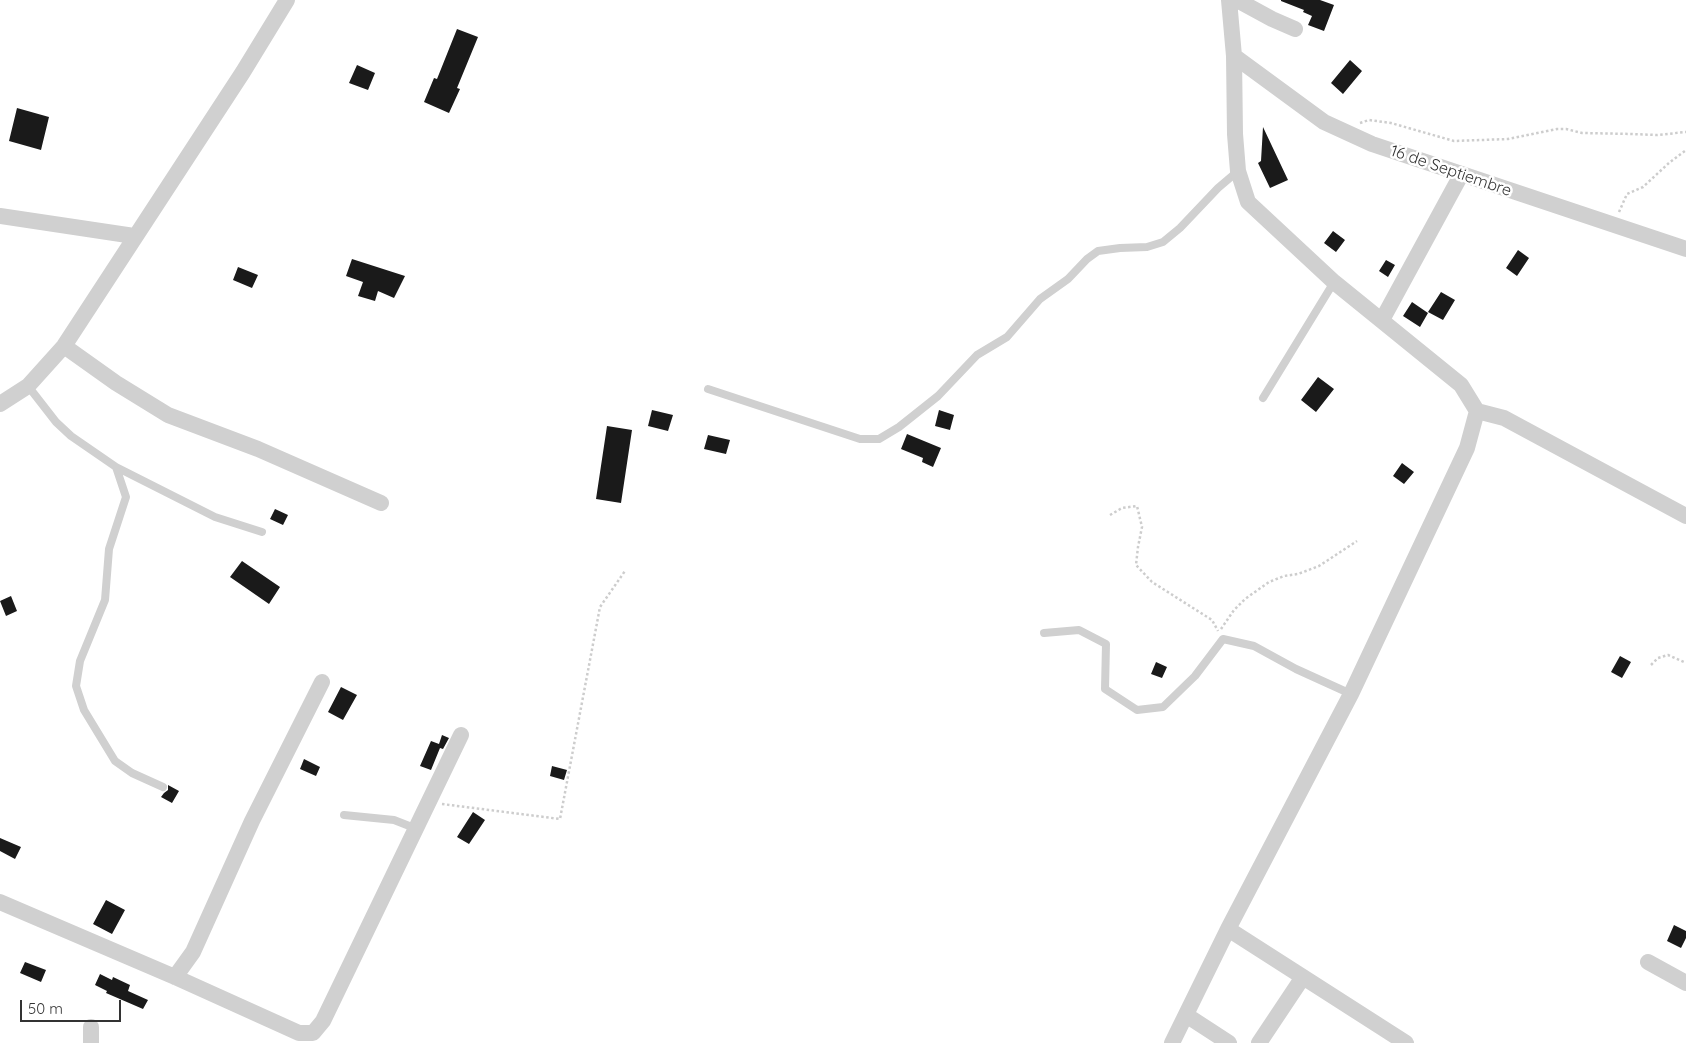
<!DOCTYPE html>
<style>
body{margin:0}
#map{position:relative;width:1686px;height:1043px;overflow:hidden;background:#fff;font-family:Quicksand,sans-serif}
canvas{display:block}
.scale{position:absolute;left:20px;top:1000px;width:101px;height:22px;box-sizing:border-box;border:2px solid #333;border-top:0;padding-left:6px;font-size:15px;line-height:18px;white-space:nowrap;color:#333;-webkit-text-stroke:4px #fff;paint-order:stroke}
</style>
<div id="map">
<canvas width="1686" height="1043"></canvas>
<div class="scale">50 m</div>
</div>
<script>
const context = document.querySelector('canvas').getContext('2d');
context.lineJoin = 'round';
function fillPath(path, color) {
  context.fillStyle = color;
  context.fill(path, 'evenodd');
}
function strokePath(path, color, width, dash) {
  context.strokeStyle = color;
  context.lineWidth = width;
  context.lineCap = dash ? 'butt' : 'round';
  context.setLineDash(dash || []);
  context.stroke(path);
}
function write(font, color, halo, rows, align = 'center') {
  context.font = font + ' Quicksand,sans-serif';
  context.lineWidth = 5;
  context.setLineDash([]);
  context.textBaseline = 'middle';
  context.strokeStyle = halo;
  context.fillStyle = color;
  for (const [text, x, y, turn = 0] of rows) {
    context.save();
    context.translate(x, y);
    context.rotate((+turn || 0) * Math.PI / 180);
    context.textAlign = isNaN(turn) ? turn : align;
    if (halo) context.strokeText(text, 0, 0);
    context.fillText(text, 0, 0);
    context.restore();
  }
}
const building = new Path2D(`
 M1281,0H1320L1334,5L1324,31L1308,25L1312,16L1303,12L1304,10L1281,1Z
 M457,29L478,37L457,88L460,89L449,113L424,102L434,78L437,79Z
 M1350,60L1362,71L1343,94L1331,83Z
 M357,65L375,73L368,90L349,83Z
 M17,108L49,117L41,150L9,141Z
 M1263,127L1288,180L1270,188L1258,163L1261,161Z
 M1333,231L1345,240L1336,252L1324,243Z
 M1518,250L1529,258L1517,276L1506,268Z
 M352,259L405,276L394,298L378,291L375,301L358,296L363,282L346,276Z
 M1386,260L1395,265L1388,277L1379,271Z
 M238,267L258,275L252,288L233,280Z
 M1441,292L1455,300L1443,320L1428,312Z
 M1412,302L1428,313L1420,327L1403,316Z
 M1318,377L1334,389L1316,412L1301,400Z
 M652,410L673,415L668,431L648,426Z
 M939,410L954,415L950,430L935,426Z
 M607,426L632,430L621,503L596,499Z
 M907,434L941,448L933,467L922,462L923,458L901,449Z
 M708,435L730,440L726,454L704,449Z
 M1402,463L1414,472L1404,484L1393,476Z
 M275,509L288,515L283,525L270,519Z
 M242,561L280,587L269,604L230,577Z
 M11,596L17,611L6,616L0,601Z
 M1620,656L1631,662L1622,678L1611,672Z
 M1156,662L1167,667L1162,678L1151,674Z
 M341,687L357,695L343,720L328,712Z
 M442,735L449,738L443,749L440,748L431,770L420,766L431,741L439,744Z
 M304,759L320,767L316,776L300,769Z
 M552,766L567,770L564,780L550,776Z
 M168,785L179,791L172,803L161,797L164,793L168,790Z
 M473,812L485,820L469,844L457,837Z
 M0,838L21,847L15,859L0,851Z
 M106,900L125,910L112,934L93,924Z
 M1674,925L1686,931V938L1681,948L1667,941Z
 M25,962L46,970L41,982L20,973Z
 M100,974L112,980L113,977L130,985L128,991L148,1000L143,1009L106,993L107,991L95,985Z`);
const path = new Path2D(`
 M1360,123L1369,120L1391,123L1454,141L1508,139L1557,129H1566L1582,133L1632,134L1657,135L1686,132
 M1619,212L1627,194L1643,187L1670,162L1686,150
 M1110,515L1122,508L1137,506L1142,527L1138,547L1136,565L1152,582L1212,620L1218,631
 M1221,629L1234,610L1245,599L1269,582L1284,576L1298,574L1319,566L1357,541
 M1651,665L1658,658L1668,655L1686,663
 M442,804L560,819L600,607L625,571`);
const service = new Path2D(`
 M28,386L56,422L71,436L116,467L215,517L262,532
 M708,389L860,439H879L899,427L938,396L977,355L1007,337L1040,299L1068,279L1087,259L1098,251L1120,248L1147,247L1163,242L1180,228L1218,188L1238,171
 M1263,398L1334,282
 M116,467L126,497L109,549L105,600L80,661L76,686L84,710L115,761L132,773L163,787
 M1044,633L1079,630L1106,644L1105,689L1137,710L1163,707L1195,676L1223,639L1254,646L1296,669L1351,694
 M344,815L394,820L417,829`);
const minor = new Path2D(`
 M1229,0L1234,56L1235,134L1238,171L1248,202L1334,282L1461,385L1477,411L1504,418L1686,516
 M1237,0L1272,19L1295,29
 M1234,56L1324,122L1372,144L1686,249
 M0,216L134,236
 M1382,320L1461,175
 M64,346L116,383L168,415L258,449L381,503
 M0,404L28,386L64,346L243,72L287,0
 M0,902L175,977L299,1033H313L323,1021L461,735
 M1228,929L1406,1043
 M1648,962L1686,983
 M175,977L193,952L252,821L322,682
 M1186,1015L1229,1043
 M91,1043V1027
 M1172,1043L1228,929L1351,694L1467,448L1477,411
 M1259,1043L1303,977`);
const streetNames = [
 ["16 de Septiembre",1451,171,19]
];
fillPath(building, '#1a1a1a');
strokePath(path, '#cdcdcd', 2.5, [2.5, 2.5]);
strokePath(service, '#d0d0d0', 8);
strokePath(minor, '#d0d0d0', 16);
write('16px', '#333', '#fff', streetNames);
</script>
